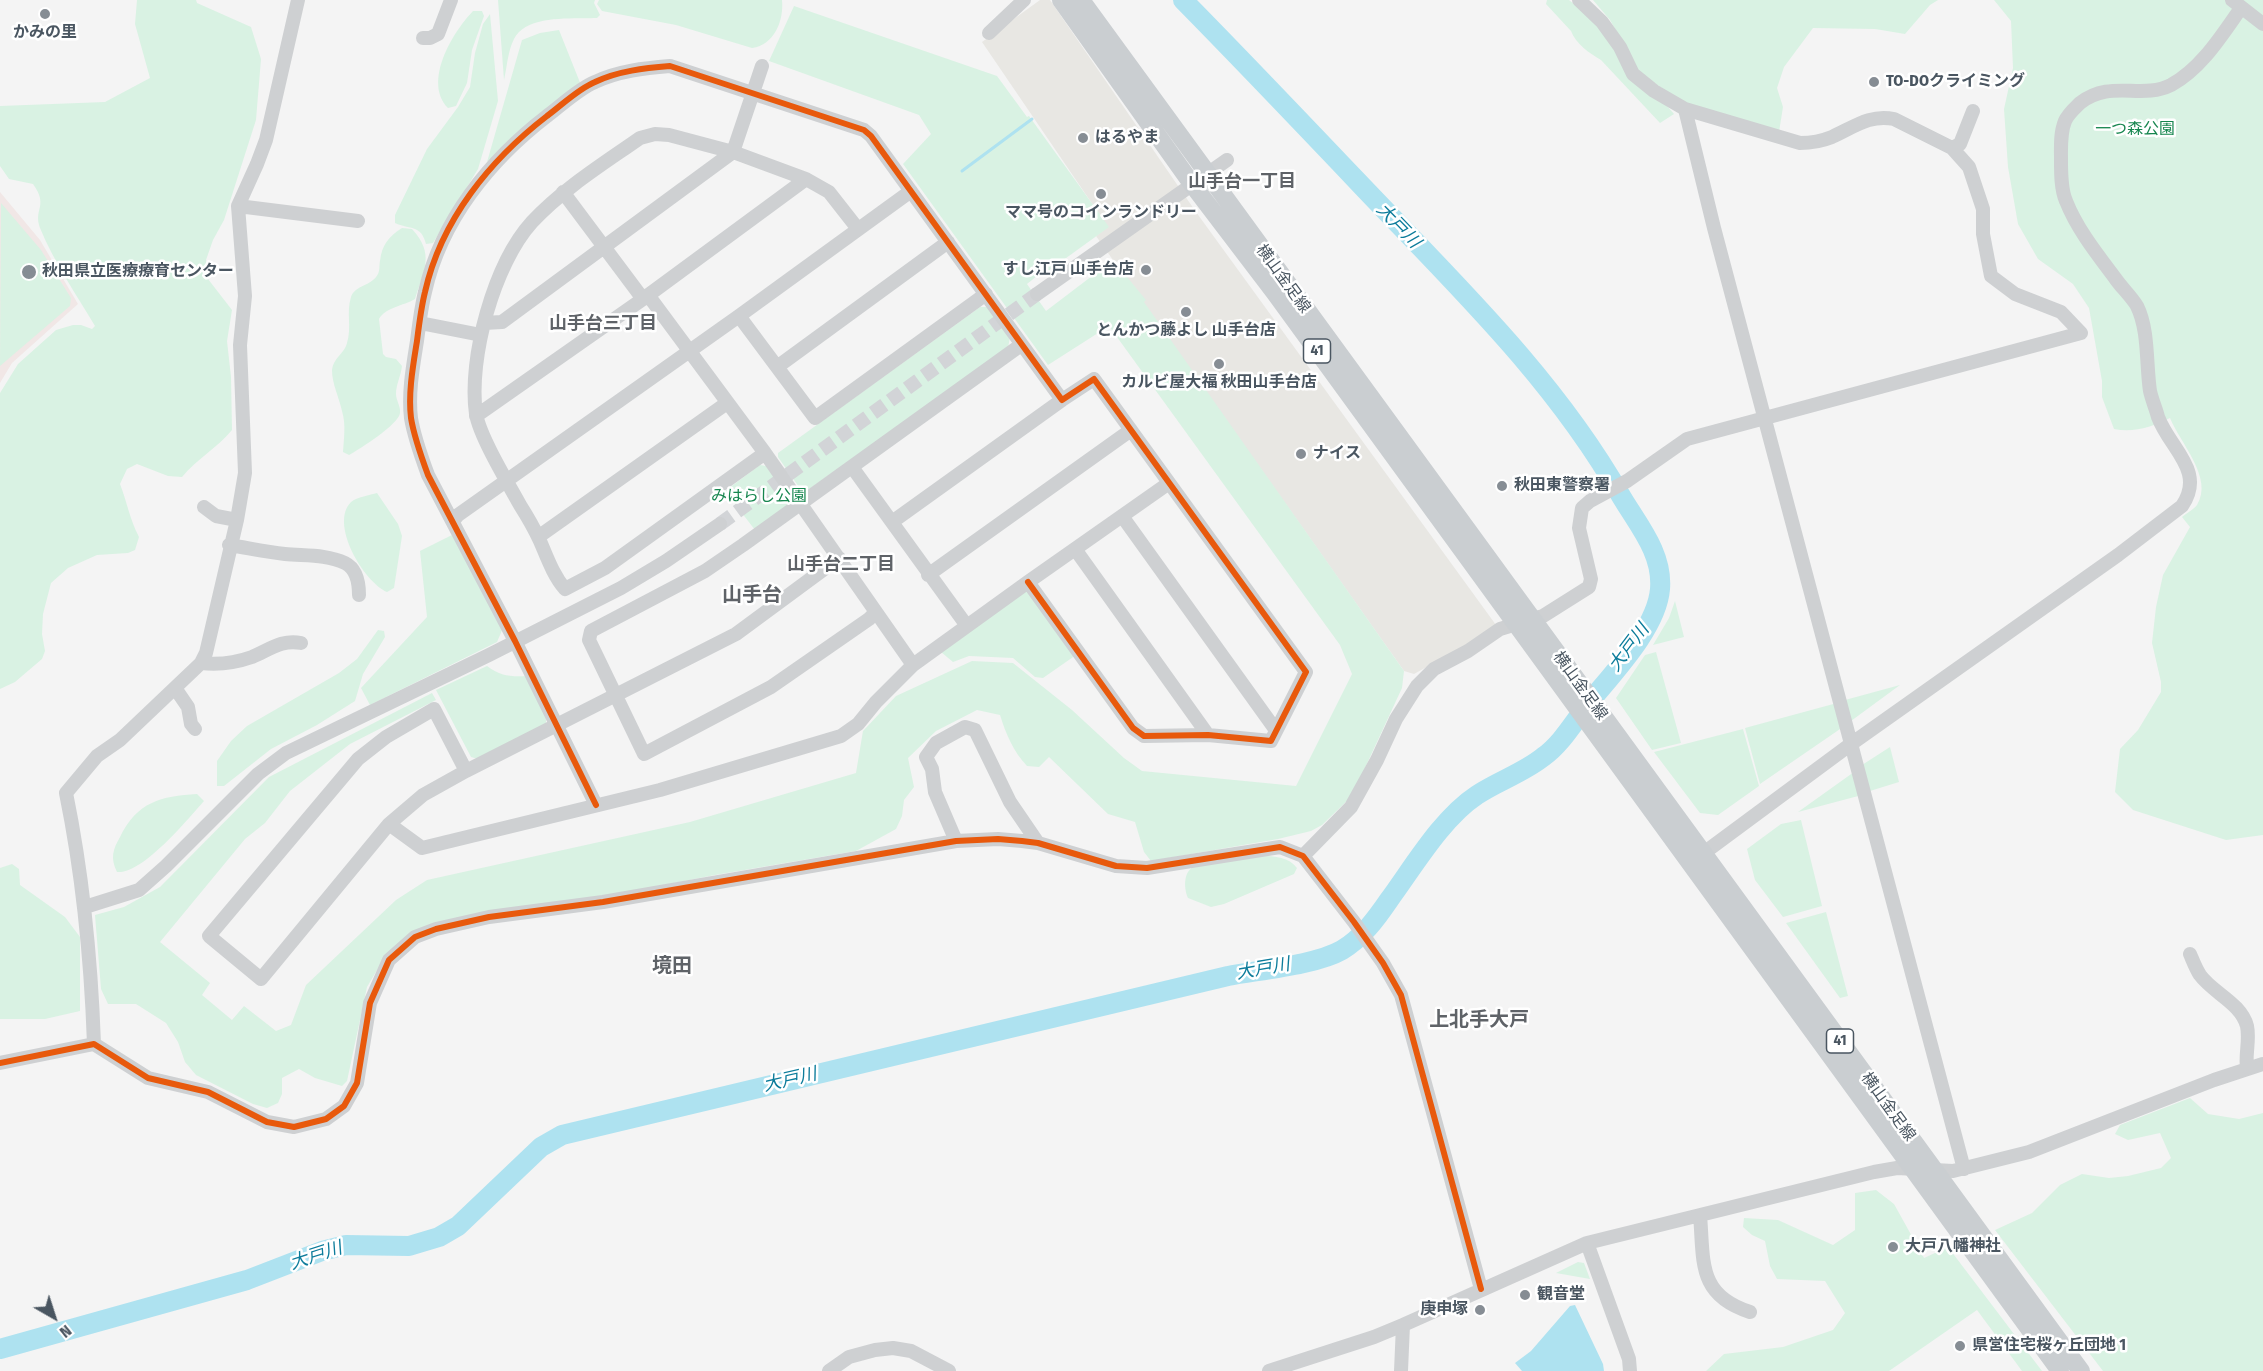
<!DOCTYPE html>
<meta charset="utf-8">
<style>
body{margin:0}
#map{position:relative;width:2263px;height:1371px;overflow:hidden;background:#f4f4f4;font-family:"Fira Sans Condensed",sans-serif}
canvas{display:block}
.north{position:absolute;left:24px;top:1287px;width:60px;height:60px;-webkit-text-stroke:4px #fff;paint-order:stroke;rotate:141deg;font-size:16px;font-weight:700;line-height:24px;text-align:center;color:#4a5661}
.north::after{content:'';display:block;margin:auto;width:21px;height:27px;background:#4a5661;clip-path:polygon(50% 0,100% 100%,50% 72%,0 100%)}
</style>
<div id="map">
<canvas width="2263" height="1371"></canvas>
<div class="north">N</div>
</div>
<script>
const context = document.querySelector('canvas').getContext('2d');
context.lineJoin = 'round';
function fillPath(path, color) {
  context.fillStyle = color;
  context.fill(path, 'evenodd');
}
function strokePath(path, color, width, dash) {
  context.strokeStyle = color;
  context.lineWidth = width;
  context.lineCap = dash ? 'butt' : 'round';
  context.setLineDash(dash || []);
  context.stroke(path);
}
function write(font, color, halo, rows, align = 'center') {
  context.font = font + ' "Fira Sans Condensed","Noto Sans JP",sans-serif';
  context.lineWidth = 5;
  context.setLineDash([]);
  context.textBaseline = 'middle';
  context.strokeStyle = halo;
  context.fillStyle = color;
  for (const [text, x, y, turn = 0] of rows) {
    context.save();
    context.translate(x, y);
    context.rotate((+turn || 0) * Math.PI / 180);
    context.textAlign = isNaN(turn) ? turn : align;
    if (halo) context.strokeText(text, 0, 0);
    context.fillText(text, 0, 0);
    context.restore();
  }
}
const commercial = new Path2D(`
 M1040,0H1050L1196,212L1496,625L1477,639L1414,674L1404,671L1096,236L1108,227L982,42Z`);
const medical = new Path2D(`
 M0,192L40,240L78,304L12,363L0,383Z`);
const green = new Path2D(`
 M137,0H196L197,3L251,27L261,59L256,120L224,220L213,240L206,260L208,279L232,310L227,341L231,377L232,430C217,448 197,459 182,477L168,476L137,464L127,469L120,484C127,502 130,520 139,537L135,550L128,553L97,555L68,568L51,583L43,614L42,634L45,651L42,659L15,682L0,689V393L18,364L56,330L73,325H81L92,329L95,326C76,294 54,262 40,228C33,209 49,206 33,184L9,179L0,166V106L105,102L150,78L135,24Z
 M498,0H595L594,3L600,15L597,18C574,19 526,14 514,39C508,50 507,67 504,80Z
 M599,0H782C784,21 774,45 752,48L676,25L602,11L597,4Z
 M1547,0H1569L1595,21L1674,114L1660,123L1601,60C1589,53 1576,44 1571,31L1546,4Z
 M1593,0H1938L1930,5L1905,34L1875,29L1813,28L1784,67L1777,88L1783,107L1779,132L1689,104L1666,91L1640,73L1610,20Z
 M1994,0H2263V835L2226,840L2133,810L2115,792L2120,749L2138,730L2161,692V682L2152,643L2156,607L2163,575L2190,527L2182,517C2187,513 2194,509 2197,505C2214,478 2180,443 2170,418C2152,427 2134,433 2114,429L2102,397V381L2089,308L2073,284L2038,259L2018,224L2008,167L2004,109L2013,68L2011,21Z
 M794,6L997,76L1027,117L1029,116L1109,227L1044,274L1037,276L1027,284L1046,311L1113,260L1146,300L1144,302L1404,671L1402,688L1352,796L1322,825L1311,831L1278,839L1151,861L1144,852L1135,822L1108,814L1049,757L1039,767L1027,766C1013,751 1006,734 1000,715L977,710L936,731L908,758L914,787L904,800L902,816L896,829L856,851L715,875L622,893L478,914L446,920L411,933L386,955L367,987L347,1081L342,1086L315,1078L299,1069L282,1078V1094L278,1103L267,1108L253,1104L196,1075L185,1062L178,1042L166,1023L136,1004H108L101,989L95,915L124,907L160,887L269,777L432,693L436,700L350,744L290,791L265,823L245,839L160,942L210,983L202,995L232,1020L244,1006L276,1031L291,1025L306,985L396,900L427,880L690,822L856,773L863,731L896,696L972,661L1013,663L1072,710L1124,758L1142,771L1296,786L1352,674L1340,645L1109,326L1048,365L903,164L931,134L919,115L769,61Z
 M473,11H482L484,16L472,50L467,83L456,106L448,108C423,82 452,33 473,11Z
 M490,14L498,101L478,169L433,243L426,244C421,224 410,230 395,223V215L427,149L458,107L470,87L475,53L483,24Z
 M559,30L581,85L487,162L522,40L540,33Z
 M1,203L41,250L71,298L70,306L0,366Z
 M402,228L412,229C435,254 424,270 415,299C403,306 386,307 379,319L383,354L386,357L396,359L402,366C401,375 396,385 396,394C396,400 401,407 400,413C399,424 360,449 349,455L343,452C344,438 346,424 342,411C339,397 332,384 332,370C333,358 345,353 347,343C352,328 346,312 351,297C355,285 372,286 378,274C380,270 379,266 380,261C382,245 388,237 402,228Z
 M980,307H987L1010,337L1008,348L808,490H801L778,457V453Z
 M760,465L766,466L791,500L788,506L755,530L725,491Z
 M377,493L398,524L402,536L394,588L387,592C364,582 329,524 351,502C357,497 370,495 377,493Z
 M454,534L503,628L497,642L370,705L361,688L427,617L420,551Z
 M1026,590L1076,655L1043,678L1035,677L1013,658L969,656L953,662L941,652Z
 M1675,601L1684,637L1653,645L1669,618Z
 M378,630L384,631L385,637L363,674L355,701L317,725L271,749L224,786H217V761L231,741L247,726L339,673L357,659Z
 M1656,652L1681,743L1652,750L1616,698L1645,655Z
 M487,666C500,676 511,677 527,676L546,716V725L478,759L471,757L436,690Z
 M1900,685L1851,721L1845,700Z
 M1837,703L1843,727L1760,784L1745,728Z
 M1743,729L1759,786L1718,815L1700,813L1654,752Z
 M1890,747L1899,782L1870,791L1862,765Z
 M1854,772L1862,795L1798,812Z
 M197,794L204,801C188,819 142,875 117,872C110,858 113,849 120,837C137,802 161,796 197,794Z
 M1801,820L1822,906L1783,917L1755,880L1747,849L1781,824Z
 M1250,856C1266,856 1287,854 1297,868L1294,874L1224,904L1211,907L1188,898C1184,889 1183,873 1193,867C1201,863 1239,858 1250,856Z
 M12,864L19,869L20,885L65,917L80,937V1011L45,1019H0V868Z
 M1826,912L1848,996L1840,998L1786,923Z
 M2190,1098L2208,1114L2239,1119L2263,1113V1371H2103L1995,1230L2032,1213L2060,1185L2082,1174L2109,1178L2128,1176L2161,1168L2171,1158L2160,1133L2128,1140L2115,1134L2120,1125Z
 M1876,1190L1894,1204L1924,1258L1948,1247L2042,1371H2022L1977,1310L1889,1371H1706L1724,1354L1783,1347L1833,1330L1845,1313L1825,1281L1777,1279L1770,1266L1765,1241L1752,1235L1743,1227L1744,1218L1778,1220L1833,1245L1855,1230V1193Z
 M1578,1262L1584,1263L1590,1279L1556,1273Z`);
const water = new Path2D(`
 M1575,1305L1603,1364L1604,1371H1522L1515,1363L1531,1351L1570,1306Z`);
const stream = new Path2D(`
 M962,171L1032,119`);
const river = new Path2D(`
 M0,1349L247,1280L322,1251L346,1245L409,1246L439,1237L458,1226L541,1147L562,1135L1228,976C1259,970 1316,965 1342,950C1362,938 1376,919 1389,900C1414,866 1442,818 1477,795C1498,781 1523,773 1543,757C1563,743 1576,718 1592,699C1615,671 1657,627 1660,589C1663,553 1638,525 1621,496C1554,378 1453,282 1360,184C1302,123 1243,61 1183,0`);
const minorTunnel = new Path2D(`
 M720,524L1037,294`);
const minor = new Path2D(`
 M2232,0L2263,24
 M989,33L1024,0
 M423,38H430L438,34L451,0
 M1685,109L1714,228L1964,1169
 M1952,148L1960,144L1973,111
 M563,192L643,299
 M238,206L358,221
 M1037,294L1227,160
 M648,295L765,453L913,665
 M739,316L815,418L986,294
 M420,323L481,335
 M484,323L502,322L733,152L762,66
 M777,367L948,242
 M476,416L643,299L806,179
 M765,453L605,568L565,589C553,575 547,557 540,541C534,528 527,516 520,505C508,483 480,437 476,414C468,358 494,264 532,222C564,188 603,164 640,138L655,134L669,135L733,152L806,179L829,192L858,229
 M852,467L967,626
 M204,507L216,516L237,520
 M1122,516L1275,729
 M453,521L458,515L739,316L911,191
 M892,522L1062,400
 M538,537L727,403
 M229,545C248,548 266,552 285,554C304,556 326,554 345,563C357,569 359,583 359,595
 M1075,549L1208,735
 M928,575L1131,430
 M876,612L869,619L771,687L644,754L589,640L591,631L705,571L743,545L1021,345
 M201,663C219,665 235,663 252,657C269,650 282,639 301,643
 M175,688L188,707L191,724L195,729
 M466,771L434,709L386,737L358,759L209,936L261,979L389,824L423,795L466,771L736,634L839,558
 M596,805L515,641L428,475C421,456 414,437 411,418C408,393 413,366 417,341C419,325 421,308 425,292C441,220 490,160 547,116C562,105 578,89 595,82C618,71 645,68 670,66L864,130L871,136L1062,400L1094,379L1306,672L1271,741L1208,735L1144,736L1133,728L1028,582
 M389,824L422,848L660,790L841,736L858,724L876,702L913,665L1028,582L1169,483
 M956,841L935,792L932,769L926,757L936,743L965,727L975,730L1010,802L1038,843
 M1303,856L1351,807L1377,760L1396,719L1417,686L1434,669L1468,651L1500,629L1543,616L1589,587L1591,579L1579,528L1582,508L1590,501L1627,481L1687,439L2081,333L2061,312L2015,294L1991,276L1983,234V209L1969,167L1952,148L1894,119C1870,114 1854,127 1832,137C1822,141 1811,143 1800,143L1685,109L1654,91L1633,74L1620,47L1602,22L1579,0
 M1697,858L1851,744L2118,555L2182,506C2206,471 2170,449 2158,417C2156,409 2152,400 2150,391C2146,365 2149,330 2137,306C2131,296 2121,287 2115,278C2097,254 2077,229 2066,201C2061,190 2061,173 2061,161C2061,147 2060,133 2065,121C2068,114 2075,108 2080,103C2111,79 2141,100 2171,85C2201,69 2222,35 2241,8
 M85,907L139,890L166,866L258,774L286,753L489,655L621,588L666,561L720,524
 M2190,954C2193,961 2196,969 2200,975C2213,993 2241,1003 2247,1026C2250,1040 2245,1054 2247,1068
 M94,1044C91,959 83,876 66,793L97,756L120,740L201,663L206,653L237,520L245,473L240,345L245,296L238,206L257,164L266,140L298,0
 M0,1063L94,1044L148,1078L208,1092L267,1122L294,1127L326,1119L344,1106L357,1083L370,1003L389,960L415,937L436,929L489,917L603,902L956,841L998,839L1022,841L1038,843L1116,866L1147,868L1280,847L1303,856L1354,922L1383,963L1401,995L1481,1289
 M1700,1215C1704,1261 1697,1295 1750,1312
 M1587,1243L1629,1359L1630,1371
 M829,1371L849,1357L875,1350L893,1348L911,1351L949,1371
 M1269,1371L1374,1337L1403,1325L1587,1243L1874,1172L1897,1168L1953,1171L2029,1152L2214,1080L2263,1064
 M1401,1371L1403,1325`);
const major = new Path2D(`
 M1061,0L1192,184L1275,293L2060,1371
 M1081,0L2081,1371`);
const cycleway = new Path2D(`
 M596,805L515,641L428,475C421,456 414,437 411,418C408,393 413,366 417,341C419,325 421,308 425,292C441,220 490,160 547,116C562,105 578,89 595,82C618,71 645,68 670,66L864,130L871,136L1062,400L1094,379L1306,672L1271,741L1208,735L1144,736L1133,728L1028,582
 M0,1063L94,1044L148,1078L208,1092L267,1122L294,1127L326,1119L344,1106L357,1083L370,1003L389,960L415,937L436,929L489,917L603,902L956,841L998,839L1022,841L1038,843L1116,866L1147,868L1280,847L1303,856L1354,922L1383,963L1401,995L1481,1289`);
const markers = [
 [45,14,6,"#868d94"],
 [1874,82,6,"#868d94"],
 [1083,138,6,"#868d94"],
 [1101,194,6,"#868d94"],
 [1146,270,6,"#868d94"],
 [29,272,8,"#868d94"],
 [1186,312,6,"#868d94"],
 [1219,364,6,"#868d94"],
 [1301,454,6,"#868d94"],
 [1502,486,6,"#868d94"],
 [1893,1247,6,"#868d94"],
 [1525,1295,6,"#868d94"],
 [1480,1310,6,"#868d94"],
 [1960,1346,6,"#868d94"]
];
const shields = [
 [1317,351,27],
 [1840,1041,27]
];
const shieldNames = [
 ["41",1317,351],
 ["41",1840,1041]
];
const poiNames = [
 ["かみの里",45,33,"center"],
 ["TO-DOクライミング",1886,82],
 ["はるやま",1095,138],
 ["ママ号のコインランドリー",1101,213,"center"],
 ["すし江戸 山手台店",1134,270,"right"],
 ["秋田県立医療療育センター",42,272],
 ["とんかつ藤よし 山手台店",1186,331,"center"],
 ["カルビ屋大福 秋田山手台店",1219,383,"center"],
 ["ナイス",1313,454],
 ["秋田東警察署",1514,486],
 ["大戸八幡神社",1905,1247],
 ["観音堂",1537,1295],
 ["庚申塚",1468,1310,"right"],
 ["県営住宅桜ヶ丘団地 1",1972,1346]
];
const parkNames = [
 ["一つ森公園",2135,130],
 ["みはらし公園",759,497]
];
const streetNames = [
 ["横山金足線",1283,279,54],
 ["横山金足線",1580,686,54],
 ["横山金足線",1888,1107,54]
];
const neighbourhoodNames = [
 ["山手台一丁目",1242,182],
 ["山手台三丁目",603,324],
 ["山手台二丁目",841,565]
];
const waterNames = [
 ["大戸川",1398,226,46],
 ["大戸川",1629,648,-53],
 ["大戸川",1263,969,-10],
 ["大戸川",790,1080,-13],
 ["大戸川",316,1256,-18]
];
const quarterNames = [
 ["山手台",752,595],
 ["境田",672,966],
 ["上北手大戸",1479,1020]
];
fillPath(commercial, '#e8e7e3');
fillPath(medical, '#f1e7e6');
fillPath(green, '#d9f2e3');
fillPath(water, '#aee2f0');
strokePath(stream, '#aee2f0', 3);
strokePath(river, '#aee2f0', 20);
strokePath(minorTunnel, '#d2d4d7', 14, [14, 7]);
strokePath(minor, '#ced0d2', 14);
strokePath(major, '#caced1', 18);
strokePath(cycleway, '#e8590c', 6);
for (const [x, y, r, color] of markers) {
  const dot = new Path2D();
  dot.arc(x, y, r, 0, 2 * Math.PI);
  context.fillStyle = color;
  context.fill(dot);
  strokePath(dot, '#fff', 2);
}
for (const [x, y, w] of shields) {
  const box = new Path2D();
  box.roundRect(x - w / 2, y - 12, w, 24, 4.5);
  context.fillStyle = '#fff';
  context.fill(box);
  strokePath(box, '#4a5661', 1.5);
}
write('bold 15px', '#4a5661', null, shieldNames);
write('bold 16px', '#4a5661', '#fff', poiNames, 'left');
write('16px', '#17864f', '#fff', parkNames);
write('16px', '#4a5661', '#fff', streetNames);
write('bold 18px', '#5f6368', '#fff', neighbourhoodNames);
write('italic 18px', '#0c7c9b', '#fff', waterNames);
write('bold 20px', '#5f6368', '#fff', quarterNames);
</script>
